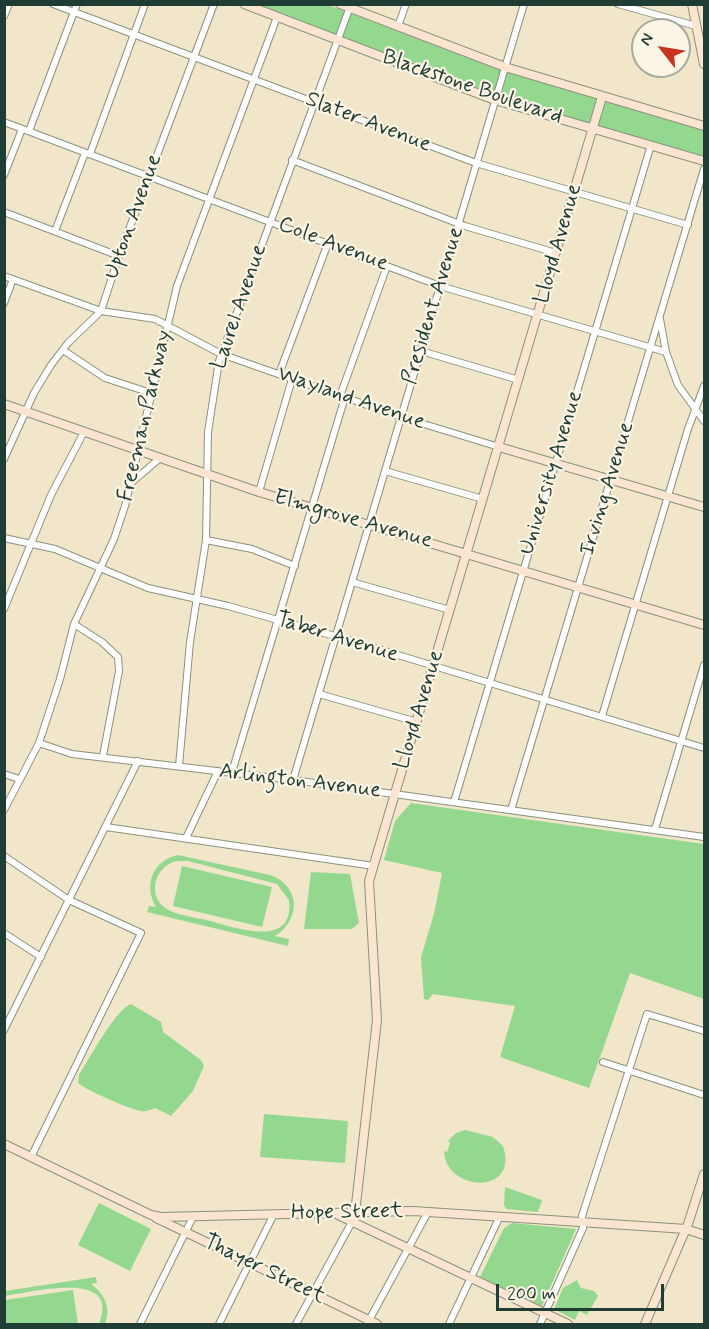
<!DOCTYPE html>
<style>
body{margin:0}
#map{position:relative;width:709px;height:1329px;overflow:hidden;background:#f1e6c9;font-family:Mynerve,sans-serif}
canvas{display:block}
.frame{position:absolute;inset:0;border:6px solid #1f3d34;pointer-events:none}
.north{position:absolute;left:631px;top:18px;width:60px;height:60px;box-sizing:border-box;background:#fcf5e5;border:2px solid #a4ab9e;border-radius:50%;rotate:301deg;font-size:16px;font-weight:700;line-height:24px;text-align:center;color:#1f3d34}
.north::after{content:'';display:block;margin:auto;width:21px;height:27px;background:#c8321e;clip-path:polygon(50% 0,100% 100%,50% 72%,0 100%)}
.scale{position:absolute;left:496px;top:1284px;width:168px;height:27px;box-sizing:border-box;border:3px solid #1f3d34;border-top:0;padding-left:8px;font-size:18px;line-height:21px;white-space:nowrap;color:#1f3d34;-webkit-text-stroke:4px #fcf5e5;paint-order:stroke}
</style>
<div id="map">
<canvas width="709" height="1329"></canvas>
<div class="frame"></div>
<div class="north">N</div>
<div class="scale">200 m</div>
</div>
<script>
const context = document.querySelector('canvas').getContext('2d');
context.lineJoin = 'round';
function fillPath(path, color) {
  context.fillStyle = color;
  context.fill(path, 'evenodd');
}
function strokePath(path, color, width, dash) {
  context.strokeStyle = color;
  context.lineWidth = width;
  context.lineCap = dash ? 'butt' : 'round';
  context.setLineDash(dash || []);
  context.stroke(path);
}
function write(font, color, halo, rows, align = 'center') {
  context.font = font + ' Mynerve,sans-serif';
  context.lineWidth = 4.5;
  context.setLineDash([]);
  context.textBaseline = 'middle';
  context.strokeStyle = halo;
  context.fillStyle = color;
  for (const [text, x, y, turn = 0] of rows) {
    context.save();
    context.translate(x, y);
    context.rotate((+turn || 0) * Math.PI / 180);
    context.textAlign = isNaN(turn) ? turn : align;
    if (halo) context.strokeText(text, 0, 0);
    context.fillText(text, 0, 0);
    context.restore();
  }
}
const green = new Path2D(`
 M253,5H328L497,69L704,130V158L502,97Z
 M411,803L704,844V999L630,973L589,1088L500,1057L515,1006L433,994L428,1000L424,999L421,957L434,914L442,873L384,860L395,821Z
 M178,855L270,875C301,886 301,920 275,936L289,939L288,946L147,912L149,906L156,907C143,885 153,860 178,855ZM176,861H188L277,884L289,900C295,950 234,927 210,921C196,917 177,916 165,908C147,894 155,867 176,861Z
 M182,866L272,887L262,927L173,906Z
 M311,872L350,874L359,923L352,929H304Z
 M131,1004L161,1022L163,1032L201,1060L204,1066L193,1091L171,1116L155,1108C150,1110 146,1112 141,1111C129,1109 88,1091 78,1083L79,1075C89,1059 116,1009 131,1004Z
 M264,1114L348,1121L345,1163L260,1157Z
 M465,1130L493,1137L503,1146C520,1196 445,1192 444,1151L447,1152L450,1143L448,1141L456,1133Z
 M505,1187L542,1200L538,1212L506,1209L504,1205Z
 M99,1203L151,1229L130,1271L78,1245Z
 M512,1223L576,1229L542,1306L480,1277L504,1228Z
 M96,1277L97,1283L91,1284C105,1294 111,1308 105,1324H99C122,1268 29,1293 5,1296V1291Z
 M577,1280L581,1288L594,1291L598,1296L587,1315L579,1311L575,1320L554,1309L563,1288Z
 M73,1290L78,1324H5V1300Z`);
const street = new Path2D(`
 M53,4L476,163L688,225
 M618,4L696,26
 M4,16L9,4
 M398,26L406,4
 M4,122L440,286L666,352
 M29,131L77,4
 M90,154L145,4
 M292,160L465,226L556,253
 M4,175L22,129
 M4,212L119,256
 M55,231L85,153
 M4,276L101,311L155,319L221,354L401,417L499,447
 M4,303L13,279
 M660,319L666,352L678,385L704,421
 M63,350L105,378L154,394
 M421,351L519,380
 M279,374L328,243
 M340,396L387,266
 M4,459L34,393L51,365L68,343L101,311L119,256L214,4
 M385,471L483,499
 M131,483L159,459
 M259,492L292,379
 M4,538L55,549L148,588L228,606L342,638L704,748
 M206,540L252,549L295,566
 M352,582L450,610
 M4,609L51,495L84,432
 M74,624L102,642L118,657L119,671L103,756
 M319,694L417,722
 M602,716L688,429L704,386
 M39,743L72,754L293,780L704,837
 M179,766L190,642L206,540L208,432L219,361L351,4
 M232,772L345,397
 M4,774L19,779
 M293,780L524,4
 M454,802L651,145
 M4,810L39,743L60,679L74,624L114,539L125,506L177,286L277,17
 M511,810L704,169
 M106,827L374,866
 M655,829L704,665
 M186,838L218,771
 M4,856L69,900L141,933L31,1157
 M4,933L41,957
 M4,1030L138,761
 M603,1062L704,1095
 M140,1324L193,1217
 M219,1324L274,1214
 M296,1324L353,1220
 M367,1324L428,1212
 M449,1324L500,1216
 M540,1324L583,1228L582,1216L647,1014L704,1031`);
const secondary = new Path2D(`
 M244,4L495,100L704,161
 M340,4L505,67L704,126
 M692,4L704,64
 M4,404L259,492L704,625
 M499,447L704,507
 M4,1144L151,1215L161,1217L413,1211L686,1229L704,1235
 M355,1213L377,1020L369,881L602,97
 M338,1215L568,1324
 M156,1218L377,1324
 M645,1324L688,1224L704,1174`);
const streetNames = [
 ["Blackstone Boulevard",472,88,19],
 ["Slater Avenue",368,123,21],
 ["Upton Avenue",134,217,-70],
 ["Lloyd Avenue",559,244,-74],
 ["Cole Avenue",333,245,21],
 ["President Avenue",434,306,-73],
 ["Laurel Avenue",240,307,-71],
 ["Wayland Avenue",351,399,19],
 ["Freeman Parkway",146,416,-77],
 ["University Avenue",552,473,-73],
 ["Irving Avenue",608,489,-73],
 ["Elmgrove Avenue",353,520,16],
 ["Taber Avenue",337,638,17],
 ["Lloyd Avenue",420,710,-73],
 ["Arlington Avenue",300,782,7],
 ["Hope Street",347,1213,-1],
 ["Thayer Street",264,1270,26]
];
fillPath(green, '#94d890');
strokePath(street, '#88927e', 8);
strokePath(secondary, '#88927e', 10);
strokePath(street, '#fff', 6);
strokePath(secondary, '#fce5d0', 8);
write('22px', '#1f3d34', '#fcf5e5', streetNames);
</script>
